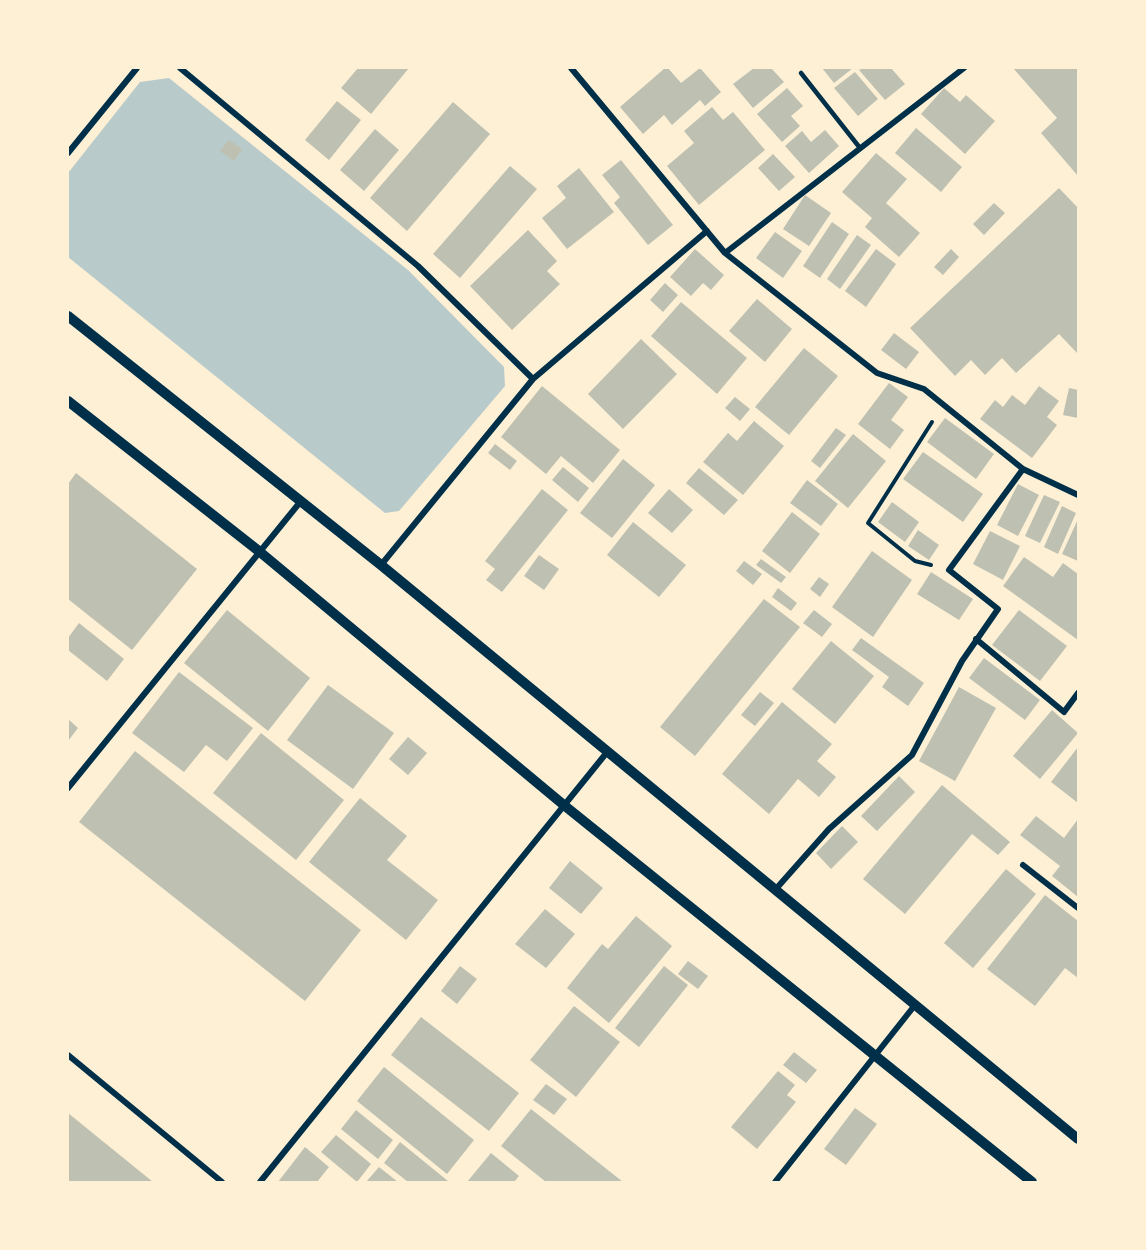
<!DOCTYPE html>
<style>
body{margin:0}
#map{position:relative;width:1146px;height:1250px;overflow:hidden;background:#fdf0d5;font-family:"Fira Sans",sans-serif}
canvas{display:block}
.frame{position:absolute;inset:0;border:69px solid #fdf0d5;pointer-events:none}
</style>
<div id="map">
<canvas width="1146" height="1250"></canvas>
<div class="frame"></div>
</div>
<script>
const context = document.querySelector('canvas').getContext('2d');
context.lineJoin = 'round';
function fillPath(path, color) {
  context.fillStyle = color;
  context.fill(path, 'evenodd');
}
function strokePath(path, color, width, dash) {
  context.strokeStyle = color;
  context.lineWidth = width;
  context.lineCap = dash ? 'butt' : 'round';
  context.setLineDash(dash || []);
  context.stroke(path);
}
const green = new Path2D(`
 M169,78L408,270L504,367L505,386L399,511L385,513L68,257V173L140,82Z`);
const building = new Path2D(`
 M358,68H409L371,114L341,88Z
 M665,68H668L681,83L700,68L721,92L705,106L700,100L672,125L664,115L643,134L620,107Z
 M754,68H771L784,82L753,108L733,84Z
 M822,68H853L834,83Z
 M863,68H891L905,84L885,100L859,70Z
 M1013,68H1078V176L1041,133L1057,118Z
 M855,72L878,99L858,116L834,88Z
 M787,88L803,106L791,116L800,126L782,142L757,114Z
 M944,88L960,102L966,95L995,121L965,154L921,114Z
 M337,101L361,120L329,160L305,140Z
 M453,102L490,134L407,231L370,198Z
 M712,107L723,120L733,112L765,150L699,205L667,166L694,143L684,131Z
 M916,128L962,167L941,192L895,153Z
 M375,129L399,150L364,191L340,170Z
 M825,130L839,146L809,173L785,146L802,131L811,142Z
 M229,140L242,149L234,161L220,151Z
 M876,153L907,179L886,203L920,233L899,257L865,227L872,218L842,192Z
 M773,154L795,177L779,191L758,168Z
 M621,160L673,225L648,245L614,203L620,197L602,175Z
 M510,166L537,189L460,278L433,254Z
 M579,168L614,212L567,249L542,218L566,198L557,186Z
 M1059,188L1078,208V354L1059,334L1016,373L1002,358L985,375L971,360L955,376L910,328Z
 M805,195L831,213L809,246L783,229Z
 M994,203L1005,213L984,235L973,224Z
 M832,222L849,234L820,278L803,266Z
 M528,230L557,261L547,271L560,284L512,330L470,286Z
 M775,232L802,251L783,278L756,258Z
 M857,235L871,245L840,289L827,279Z
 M695,249L724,275L711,290L703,283L691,296L670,277Z
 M876,249L896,264L866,307L845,291Z
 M951,249L959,257L943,275L934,267Z
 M665,283L678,295L663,312L650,300Z
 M757,299L792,329L765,362L729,331Z
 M681,302L747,358L717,394L651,336Z
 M894,333L919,352L906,369L881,350Z
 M641,339L677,374L623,429L588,394Z
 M804,348L838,376L789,435L755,407Z
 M889,383L908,397L891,420L904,430L890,449L858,424Z
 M542,386L620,450L593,483L561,456L546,474L501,437Z
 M1039,386L1059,401L1047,417L1057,425L1032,458L980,419L995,400L1003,407L1012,395L1025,405Z
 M1069,388L1078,390V418L1063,415Z
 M735,397L750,409L740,421L725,408Z
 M945,418L994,454L976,479L927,442Z
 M754,421L784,446L743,495L703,462L728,433L737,441Z
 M836,428L846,435L820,468L811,461Z
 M853,434L886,461L848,508L815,481Z
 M495,444L517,461L510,470L488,453Z
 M923,452L983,494L963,522L903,479Z
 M623,459L655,485L612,538L580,513Z
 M563,467L589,488L578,502L552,480Z
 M699,468L738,500L724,515L686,483Z
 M76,473L197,569L132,650L68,599V484Z
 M807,480L838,504L821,526L790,503Z
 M1018,484L1039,495L1018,536L997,525Z
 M542,489L568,510L502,592L486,580L495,569L485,561Z
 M669,489L693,510L672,533L648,513Z
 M1044,495L1060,502L1040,543L1025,536Z
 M892,502L919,522L905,542L878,522Z
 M1062,506L1076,513L1058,554L1044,547Z
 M792,512L820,534L790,573L762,551Z
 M1078,519V561L1062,554Z
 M633,522L686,565L659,597L607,555Z
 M918,530L939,545L929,560L908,546Z
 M990,531L1020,546L1003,580L973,564Z
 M872,551L912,580L873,637L832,607Z
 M539,555L559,569L544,590L524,576Z
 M1024,557L1053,577L1063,563L1078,574V640L1003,586Z
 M761,559L786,577L781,583L756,565Z
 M744,561L762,574L753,585L736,571Z
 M931,572L973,599L959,620L917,594Z
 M819,577L829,584L820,597L810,589Z
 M778,588L797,603L791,611L772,597Z
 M764,599L800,627L695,756L660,727Z
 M227,610L310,678L268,731L184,663Z
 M814,610L832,624L822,637L803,623Z
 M1019,610L1067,646L1040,681L992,645Z
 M79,623L124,659L107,681L68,650V638Z
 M861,638L924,683L908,706L882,687L889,677L852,650Z
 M831,641L874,676L835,724L792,689Z
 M984,658L1040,700L1025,720L969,678Z
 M179,672L253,728L227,761L206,745L184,772L132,733Z
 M328,685L394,733L353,789L287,740Z
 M959,687L996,708L955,781L919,761Z
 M760,692L774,703L755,726L741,715Z
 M782,702L832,744L817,761L836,777L819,797L798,779L769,814L722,774Z
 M1052,710L1078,733L1040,779L1013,756Z
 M68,719L78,728L68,741Z
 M261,733L344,800L296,860L213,793Z
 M408,737L427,753L408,775L389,759Z
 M1078,747V803L1051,782Z
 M135,751L361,930L305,1001L79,822Z
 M899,776L915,792L877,831L861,816Z
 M942,785L1010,842L998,855L972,834L905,914L863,879Z
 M360,798L407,836L387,860L438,900L406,940L309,862Z
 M1036,816L1064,838L1078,819V897L1052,876L1060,866L1020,835Z
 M842,826L858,842L831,869L816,853Z
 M570,861L603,888L581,914L549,888Z
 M1006,869L1036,894L973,968L944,943Z
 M1045,895L1078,921V978L1065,968L1035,1006L987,969Z
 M545,909L575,934L546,968L515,944Z
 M636,916L672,946L609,1023L567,988L602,944L608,949Z
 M688,961L708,976L698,989L678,974Z
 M460,966L477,979L457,1004L441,991Z
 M664,966L688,985L639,1047L615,1028Z
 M574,1006L620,1042L576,1097L530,1060Z
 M421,1017L519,1093L489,1131L391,1055Z
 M794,1052L817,1070L806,1083L783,1065Z
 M384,1067L474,1140L447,1174L357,1101Z
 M778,1071L795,1085L787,1095L796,1102L757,1149L731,1127Z
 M546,1084L567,1099L554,1115L533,1100Z
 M855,1108L877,1124L846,1165L824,1149Z
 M531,1109L623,1182H546L501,1146Z
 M356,1110L393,1140L378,1159L341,1129Z
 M68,1113L153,1182H68Z
 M336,1135L371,1164L357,1182L321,1152Z
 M400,1142L448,1181L447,1182H408L384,1163Z
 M305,1147L329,1167L317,1182H278Z
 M491,1153L519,1176L514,1182H467Z
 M379,1167L398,1182H366Z`);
const path = new Path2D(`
 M931,565L915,561L868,523L932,422`);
const service = new Path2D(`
 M801,73L860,148`);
const minor = new Path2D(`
 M180,68L418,266L533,379
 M571,68L725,253L877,373L924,389L1023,469L1078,495
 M68,153L137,68
 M725,253L964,68
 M381,565L533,379L707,231
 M976,639L1064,712L1078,693
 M68,788L301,501
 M1023,865L1078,908
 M775,890L829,829L912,755L962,661L998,609L949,570L1023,469
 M68,1055L222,1182
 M260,1182L608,751
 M775,1182L915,1005`);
const tertiary = new Path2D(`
 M68,316L381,565L1078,1139
 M68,401L260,552L565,806L1032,1182`);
fillPath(green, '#b9caca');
fillPath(building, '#bec0b2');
strokePath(path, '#003049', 4);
strokePath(service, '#003049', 4.5);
strokePath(minor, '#003049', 6);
strokePath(tertiary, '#003049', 10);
</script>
